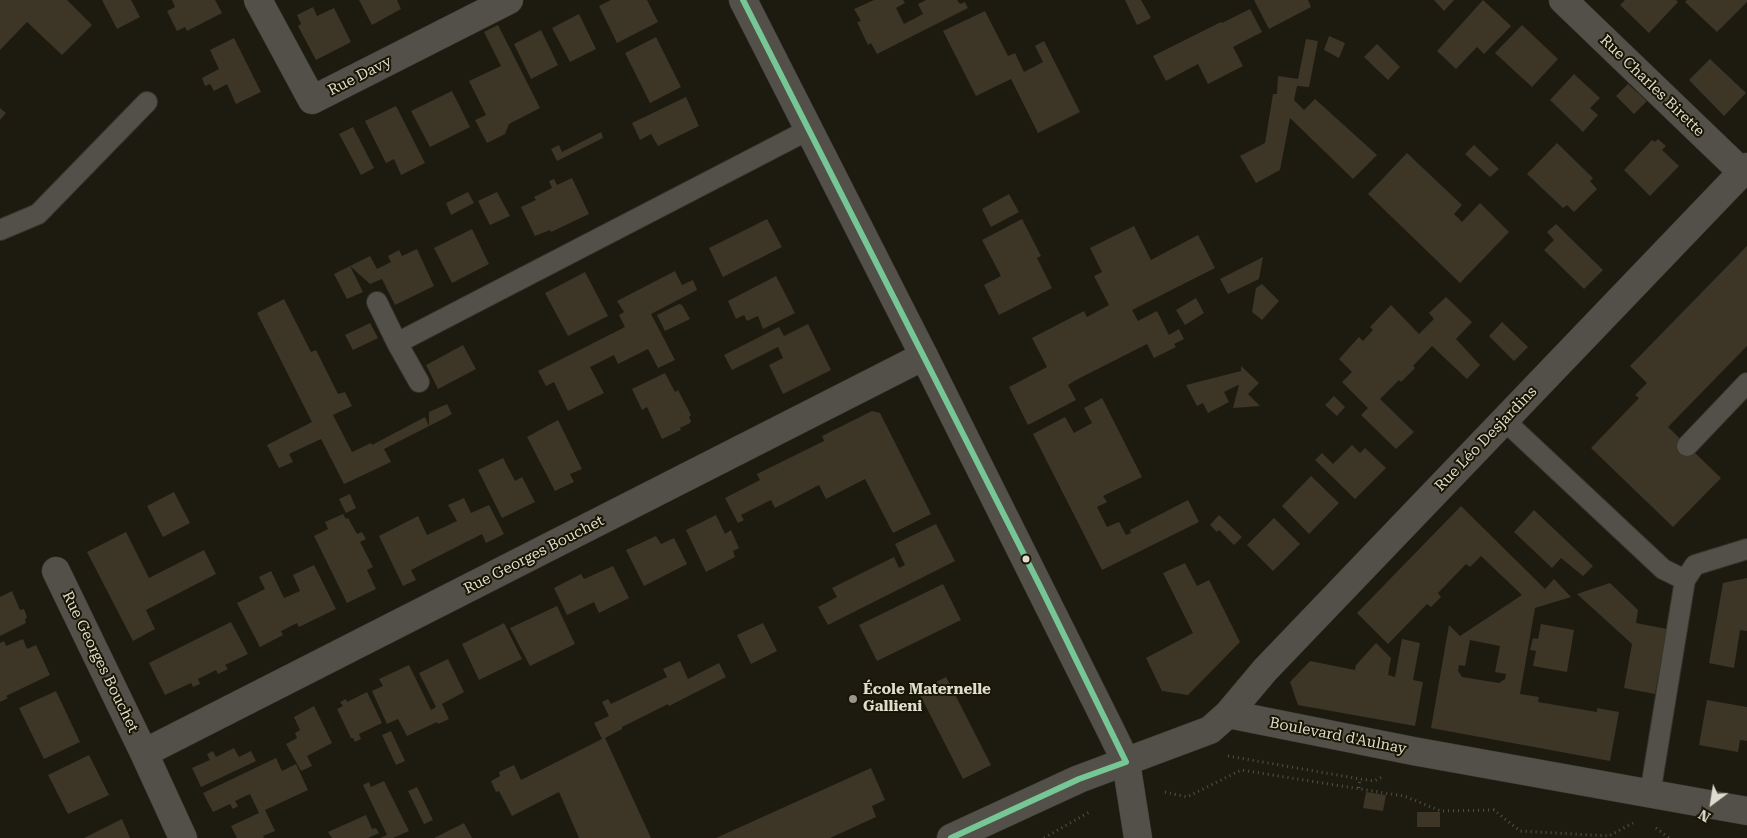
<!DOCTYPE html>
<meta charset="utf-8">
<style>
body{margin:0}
#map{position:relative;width:1747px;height:838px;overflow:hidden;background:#1d1a10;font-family:"Roboto Serif",serif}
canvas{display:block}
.north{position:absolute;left:1687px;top:778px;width:50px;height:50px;-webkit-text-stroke:4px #191503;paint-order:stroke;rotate:211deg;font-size:14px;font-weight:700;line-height:20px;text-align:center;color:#dedbcf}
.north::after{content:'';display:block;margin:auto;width:18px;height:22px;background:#dedbcf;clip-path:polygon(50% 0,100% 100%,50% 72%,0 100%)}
</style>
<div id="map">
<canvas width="1747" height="838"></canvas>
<div class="north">N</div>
</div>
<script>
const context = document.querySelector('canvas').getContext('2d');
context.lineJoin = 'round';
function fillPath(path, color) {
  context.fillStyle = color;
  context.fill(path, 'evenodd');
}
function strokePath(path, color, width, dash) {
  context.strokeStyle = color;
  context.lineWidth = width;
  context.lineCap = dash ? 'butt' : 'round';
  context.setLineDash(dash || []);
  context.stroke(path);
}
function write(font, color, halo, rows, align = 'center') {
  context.font = font + ' "Roboto Serif",serif';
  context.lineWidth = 4;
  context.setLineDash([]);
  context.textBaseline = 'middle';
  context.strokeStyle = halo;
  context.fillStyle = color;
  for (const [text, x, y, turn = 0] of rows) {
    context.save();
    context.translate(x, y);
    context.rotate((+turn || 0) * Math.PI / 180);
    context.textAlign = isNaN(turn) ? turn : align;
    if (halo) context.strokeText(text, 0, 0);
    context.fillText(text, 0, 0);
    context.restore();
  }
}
const building = new Path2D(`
 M0,0H67L92,25L62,55L27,22L0,50Z
 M102,0H131L140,17L117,29Z
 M172,0H215L222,13L187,31L185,27L177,31L167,11L175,7Z
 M359,0H397L401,9L372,25Z
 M611,0H647L658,22L617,43L599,6Z
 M874,0H903L905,3L896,8L904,24L923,14L918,4L926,0H957L960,4L965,2L968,8L877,54L871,43L868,45L857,22L861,21L854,9Z
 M1125,0H1141L1151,18L1137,25Z
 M1254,0H1308L1311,7L1269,29Z
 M1434,0H1454L1444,11Z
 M1483,0L1511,26L1484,54L1477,47L1456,69L1437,51Z
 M1625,0H1676L1678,2L1649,33L1620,5Z
 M1687,0H1747V2L1717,32L1685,2Z
 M313,7L317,16L334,8L351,42L316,60L298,26L301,24L297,15Z
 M1250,9L1262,32L1233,47L1243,66L1208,84L1198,64L1166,81L1153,56L1221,22L1222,23Z
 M985,11L1008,56L1015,53L1024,72L1043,62L1035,46L1044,41L1080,112L1038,133L1011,79L976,96L943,31Z
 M579,14L596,49L570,62L552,28Z
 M498,25L540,108L509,124L505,134L487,143L475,120L486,115L469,81L501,66L484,32Z
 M1522,25L1558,59L1532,87L1495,53Z
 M541,30L558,65L531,79L514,44Z
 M1329,36L1345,43L1339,58L1324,50Z
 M656,37L681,87L650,103L625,53Z
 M234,38L261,92L236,104L227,84L214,91L210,84L205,86L202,78L219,69L210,50Z
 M1306,39L1318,41L1309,87L1297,86L1294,100L1304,110L1315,99L1377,155L1353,179L1290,118L1280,170L1256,183L1240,156L1265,143L1273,94H1277L1278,76L1298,79Z
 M1377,44L1400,67L1388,80L1364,57Z
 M1710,59L1746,93L1724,116L1689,80Z
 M1574,74L1600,98L1590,108L1598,115L1583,132L1550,100Z
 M1628,84L1647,101L1634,114L1616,96Z
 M452,91L470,127L430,147L411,111Z
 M686,97L699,126L658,146L651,134L640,140L632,123Z
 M396,106L425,163L401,175L394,159L386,163L365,121Z
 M0,108L6,113L0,120Z
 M353,127L374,168L361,175L339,134Z
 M601,132L603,138L557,161L551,149L559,145L562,152Z
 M1658,139L1666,146L1662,150L1679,166L1650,196L1624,170L1652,140L1655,142Z
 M1557,143L1593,178L1590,181L1597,189L1574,212L1567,205L1563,208L1527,174Z
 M1474,145L1499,169L1490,177L1465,154Z
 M1407,153L1462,205L1454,214L1462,222L1480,203L1509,232L1460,283L1368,194Z
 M572,178L589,214L551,232L550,230L535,236L521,207L536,200L534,197L552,188L549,181L554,179L557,185Z
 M468,192L474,203L451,215L446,203Z
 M497,192L510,216L490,225L478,201Z
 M1009,194L1019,212L991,227L982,209Z
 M767,219L782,247L723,277L709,248Z
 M1022,219L1041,256L1037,258L1052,288L999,315L984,285L1001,276L982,240Z
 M1556,224L1603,270L1584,289L1544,250L1554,240L1547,232Z
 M1134,226L1151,260L1198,235L1215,268L1132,310L1138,321L1157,311L1169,335L1179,329L1184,339L1174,344L1176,347L1154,358L1147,344L1076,380L1068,385L1076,400L1028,425L1009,387L1047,367L1032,338L1084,311L1087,317L1109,305L1094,276L1102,272L1090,248Z
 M472,229L489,264L452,283L434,248Z
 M1747,246V346L1668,427L1721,478L1673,527L1591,448L1639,398L1635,395L1647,383L1630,366Z
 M417,249L434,286L395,305L382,279L370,284L350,266L363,292L347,299L334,274L370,256L377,269L391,262L388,256L399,250L402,256Z
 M1263,257L1259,279L1228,294L1220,279Z
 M675,271L682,285L693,280L697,290L651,314L675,360L658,368L648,349L618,364L614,355L590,367L604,393L568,411L554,382L546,386L538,371L625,327L619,315L624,312L617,301Z
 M585,272L608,316L568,336L545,293Z
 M776,276L795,313L763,329L758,316L747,321L744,315L736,319L728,301Z
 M1262,284L1279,301L1262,320L1252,312L1256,288Z
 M1446,297L1472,322L1456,339L1480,365L1467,379L1432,346L1413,366L1415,368L1401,382L1399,380L1380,399L1414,432L1396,449L1361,415L1368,408L1342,382L1352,372L1339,359L1359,337L1363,341L1373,330L1370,327L1391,305L1419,334L1434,319L1429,313Z
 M1196,298L1204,313L1185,325L1176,310Z
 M284,299L311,352L316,350L338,394L345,392L352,406L333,415L352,452L371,443L372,445L425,417L429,426V412L447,404L452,414L445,418L384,449L391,462L344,484L321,439L289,454L293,462L279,468L267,445L312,422L257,313Z
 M679,304L682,305L690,319L665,331L657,315Z
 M1502,322L1528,347L1514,361L1489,336Z
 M370,323L378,338L353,350L345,335Z
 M808,324L831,370L783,394L769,365L783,358L778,347L732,370L724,355L779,327L784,336Z
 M463,345L476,369L438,389L426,365Z
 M1241,366L1259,383L1248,394L1260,406L1233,408L1239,385H1238L1224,392L1229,402L1208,413L1203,403L1197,406L1186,385L1241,371Z
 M665,373L675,392L678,390L691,415L689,417L691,421L690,423L680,428L681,430L662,439L647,407L642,410L632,389Z
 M1334,396L1345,407L1337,416L1325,405Z
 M1102,398L1142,477L1103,496L1107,502L1097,507L1107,527L1119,522L1126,535L1131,533L1130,530L1188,500L1199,522L1102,570L1033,434L1065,417L1074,433L1092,423L1084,408Z
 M872,411L880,413L931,514L893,533L865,479L826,499L819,485L775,508L771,500L741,515L744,520L738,523L725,498L760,480L757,474L824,441L822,436Z
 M558,420L582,469L570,474L574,482L555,491L527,437Z
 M1352,445L1360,453L1365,448L1386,468L1355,499L1315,460L1322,453L1333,464Z
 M503,458L515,481L522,477L535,502L502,518L478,470Z
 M1311,476L1339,503L1309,534L1282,506Z
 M174,492L190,523L163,537L147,506Z
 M350,494L356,508L346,513L339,499Z
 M464,498L471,513L489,505L504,534L486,543L482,534L411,570L416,580L403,586L379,536L418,516L427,535L457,521L448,505Z
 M1461,506L1545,589L1554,579L1571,597L1535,608L1520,694L1539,697L1538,702L1597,712V708L1619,712L1610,761L1431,728L1449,625L1460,636L1522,595L1481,556L1470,567L1466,564L1438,593L1441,597L1431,607L1427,604L1388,644L1357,613ZM1470,640L1500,646L1495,672L1506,674L1505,679L1499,683L1462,677L1458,671L1459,665L1465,666Z
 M1534,510L1593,566L1583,576L1561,558L1552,568L1514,532Z
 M343,514L346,519L348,518L357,534L362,532L366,539L360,542L373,567L367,570L376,589L347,603L314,536L328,529L325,522Z
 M716,515L725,534L731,530L739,548L733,551L735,557L706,572L686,530Z
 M1219,515L1242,537L1234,545L1219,530L1217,532L1210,525Z
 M1274,518L1300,544L1273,571L1247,545Z
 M936,524L955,561L828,625L818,607L837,597L832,588L894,557L899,568L905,565L895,544Z
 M126,532L149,578L204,550L216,574L146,610L155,629L133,641L87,552Z
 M656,536L661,544L674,538L687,564L644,586L626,550Z
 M1185,563L1197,586L1209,580L1240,642L1188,695L1162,691L1146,658L1193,633L1163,573Z
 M314,565L336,609L299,627L297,623L281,631L283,635L260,647L237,603L265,589L259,577L271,571L284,598L300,591L293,575Z
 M613,566L629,598L599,613L594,602L567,615L554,588L581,574L584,579Z
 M1747,578V631L1740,630L1734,668L1709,663L1723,583Z
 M1610,583L1638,610L1636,623L1667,629L1655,694L1624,688L1632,644L1577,594Z
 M943,584L961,620L877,661L859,625Z
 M12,591L20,610L24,609L27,617L25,620L26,623L0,636V597Z
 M557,606L575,644L530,666L510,628Z
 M231,622L248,654L225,665L228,669L218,674L216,670L198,679L200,684L193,687L191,683L165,695L149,663Z
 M504,623L522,659L479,680L462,644Z
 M763,623L777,651L751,664L737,635Z
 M1541,624L1574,630L1567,672L1533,666L1536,651L1530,650L1533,638L1538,639Z
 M23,639L27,649L36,645L50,675L6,696L8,698L0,702V643L4,641L6,646Z
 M1402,639L1420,643L1413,680L1423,682L1415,726L1298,705L1290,682L1310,661L1355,670L1356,665L1376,643L1391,658L1388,675L1395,677Z
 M448,659L464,692L442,704L449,719L438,724L437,722L407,736L398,719L387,724L372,691L383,686L379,679L409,665L431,710L436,707L419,673Z
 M680,661L688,679L719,663L726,677L669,706L668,704L622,727V729L605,738L651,838H579L559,792L512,816L499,791L496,792L491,781L500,776L499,772L514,765L521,780L602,739L594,723L609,716L602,702L608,699L611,704L667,677L663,669Z
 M946,677L991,765L963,779L918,691Z
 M56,691L80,742L44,759L19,708Z
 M367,692L382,723L359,734L361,739L355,742L353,738H351L337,709L343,706L340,702L346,699L347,702Z
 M1707,700L1747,707V741L1740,740L1738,752L1699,745Z
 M314,706L332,743L307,756L312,766L301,771L286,744L297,738L295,733L300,730L294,717Z
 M391,731L405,761L396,765L382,735Z
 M234,748L239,757L251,751L256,761L201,787L192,768L210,760L207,754L213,751L216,757Z
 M89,755L109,795L68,814L48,775Z
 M276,758L282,771L296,764L308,790L265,810L275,831L263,836L264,838H237L231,826L259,813L250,794L235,801L238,806L233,809L230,804L213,812L203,793Z
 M871,768L885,800L872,806L876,817L830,838H716Z
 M384,781L409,831L393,838H380L387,835L363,785L369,782L371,787Z
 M417,787L433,820L424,824L408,791Z
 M1366,792L1386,795L1383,811L1363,808Z
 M1417,812H1440V827H1417Z
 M366,815L372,829L376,828L379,833L368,838H332L328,832Z
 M122,819L130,838H84Z
 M464,823L472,838H434Z`);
const path = new Path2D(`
 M1228,756L1360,779
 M1359,788L1360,779L1374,781L1382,777
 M1165,792L1187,797L1241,770L1404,796L1441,811L1494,810L1520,831L1609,836L1633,823
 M1656,828L1669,838
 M1044,838L1091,811`);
const service = new Path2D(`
 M0,230L38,214L147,102
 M377,302L397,343
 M419,382L397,343L810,129
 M1504,420L1663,569L1685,580L1650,794
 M1687,446L1747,383
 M1685,580L1695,565L1747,549`);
const minor = new Path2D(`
 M258,0L312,100L509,0
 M1563,0L1742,172
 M56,571L144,753
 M1228,714L1413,751L1747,811
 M183,838L144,753L924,356
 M951,838L1079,779L1210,730L1228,714L1265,670L1747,167`);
const tertiary = new Path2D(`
 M743,0L924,356L1109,727L1126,762L1138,838`);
const bus1 = new Path2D(`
 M743,0L1041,588L1126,762L1079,779L951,838`);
const markers = [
 [1026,559,4.5,"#dedbcf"],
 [853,699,5,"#9a978c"]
];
const streetNames = [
 ["Rue Davy",360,76,-27],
 ["Rue Charles Birette",1652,86,44],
 ["Rue Léo Desjardins",1486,439,-46],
 ["Rue Georges Bouchet",534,555,-27],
 ["Rue Georges Bouchet",100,662,64],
 ["Boulevard d'Aulnay",1338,736,11]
];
const poiNames = [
 ["École Maternelle",863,690],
 ["Gallieni",863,707]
];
fillPath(building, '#3d3627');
strokePath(service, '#36352d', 22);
strokePath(minor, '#36352d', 29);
strokePath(tertiary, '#36352d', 29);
strokePath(path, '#535149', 3, [1, 4]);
strokePath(service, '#525049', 20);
strokePath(minor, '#525049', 28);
strokePath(tertiary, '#525049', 28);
strokePath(bus1, '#77c695', 6);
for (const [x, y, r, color] of markers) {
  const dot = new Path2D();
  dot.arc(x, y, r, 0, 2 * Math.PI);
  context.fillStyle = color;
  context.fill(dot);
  strokePath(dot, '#191503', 2);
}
write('15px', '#dedbcf', '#191503', streetNames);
write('bold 15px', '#dedbcf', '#191503', poiNames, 'left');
</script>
